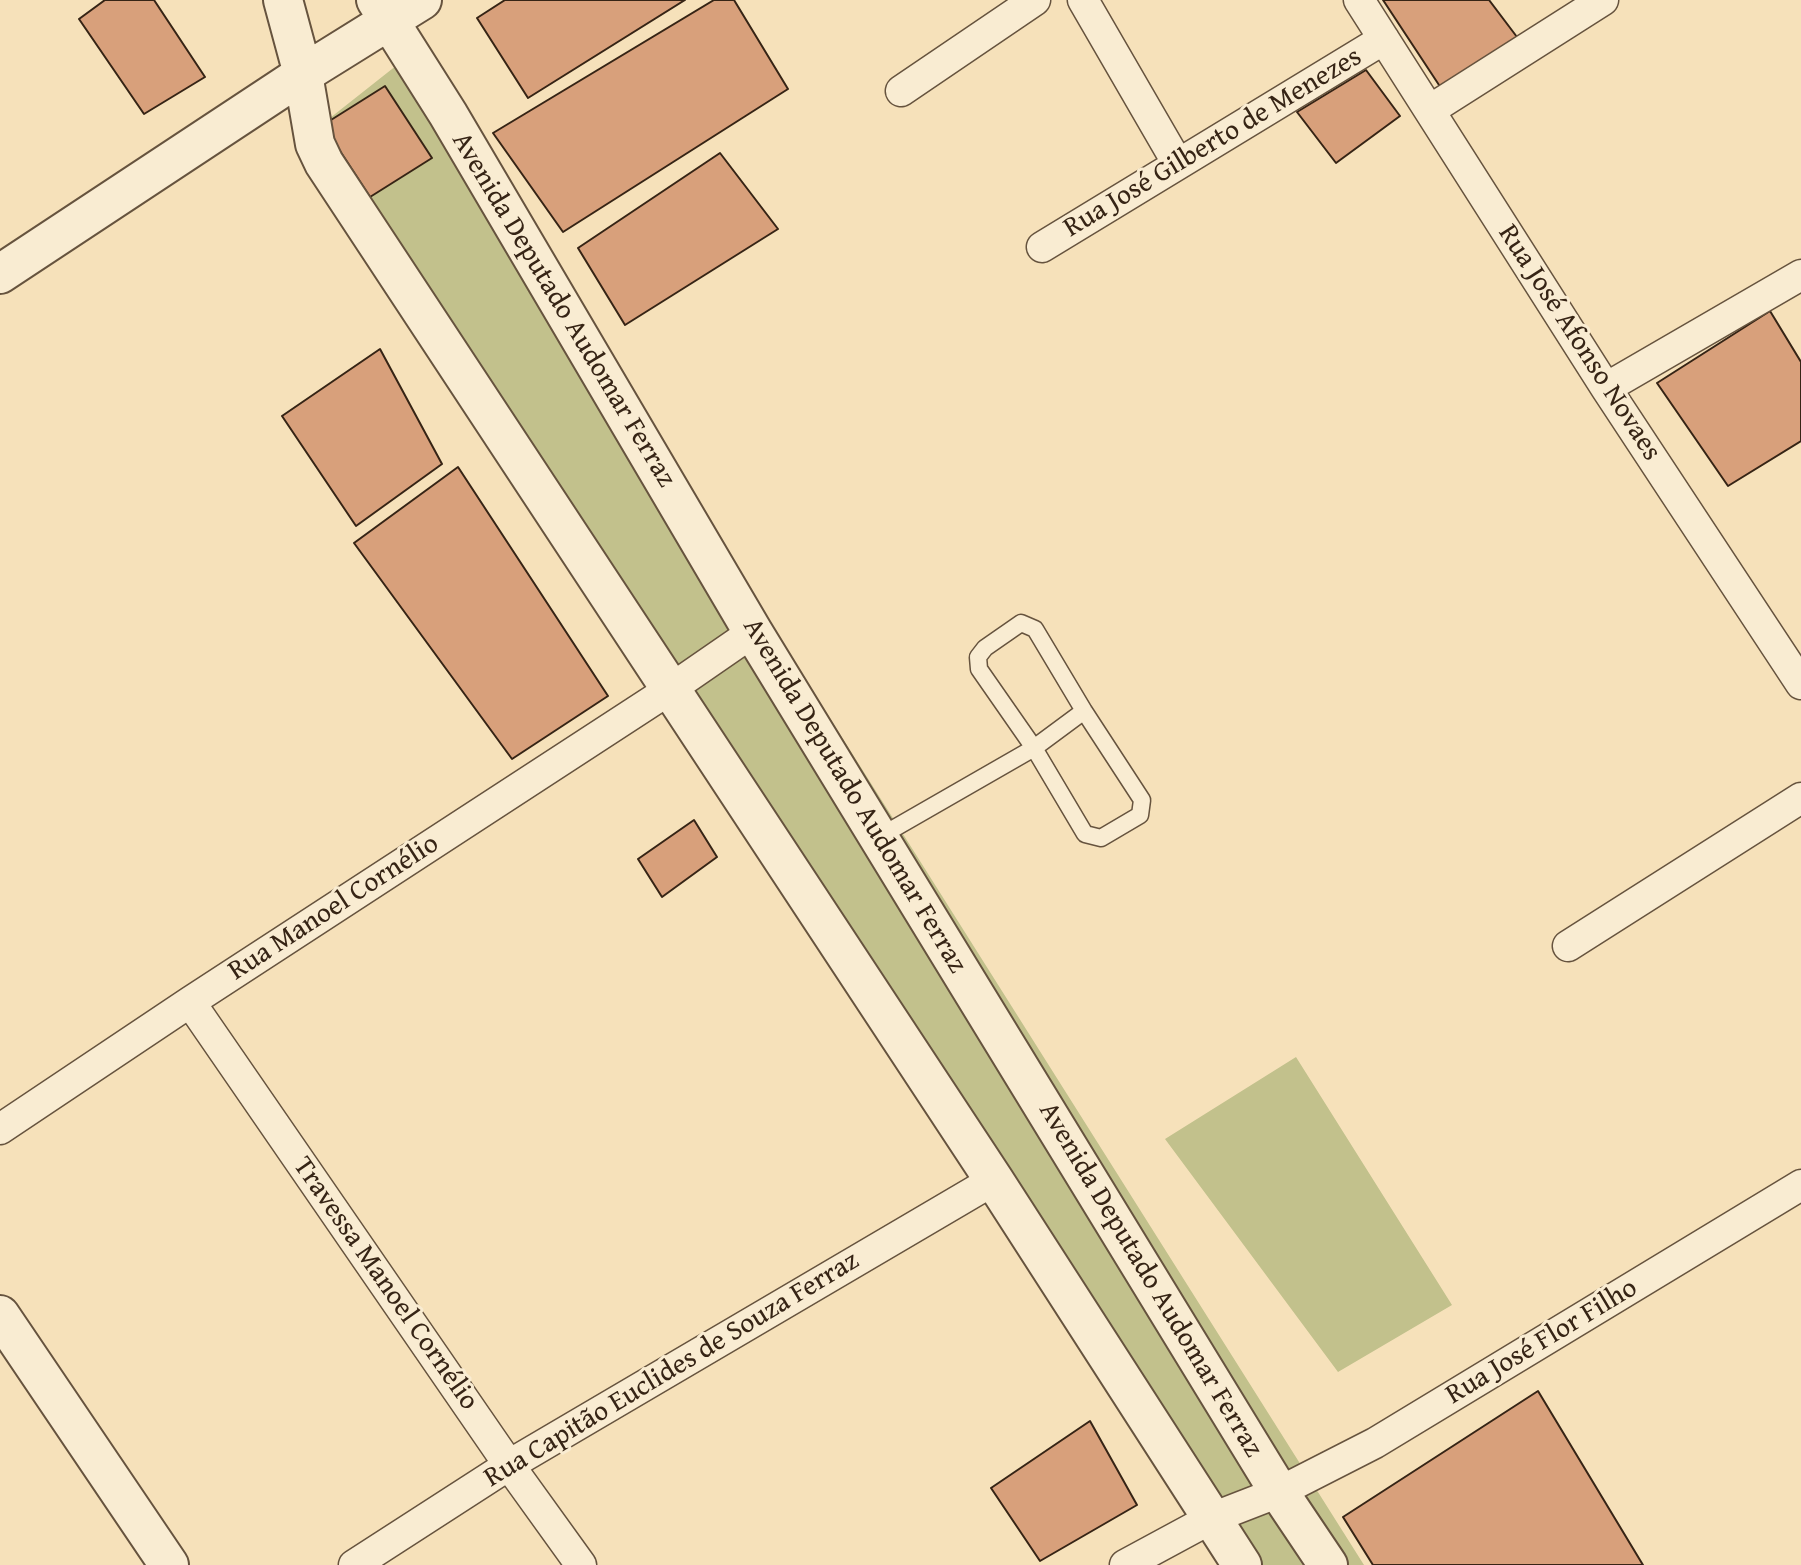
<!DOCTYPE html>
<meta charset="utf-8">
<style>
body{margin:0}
canvas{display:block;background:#f6e1ba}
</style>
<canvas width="1801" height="1565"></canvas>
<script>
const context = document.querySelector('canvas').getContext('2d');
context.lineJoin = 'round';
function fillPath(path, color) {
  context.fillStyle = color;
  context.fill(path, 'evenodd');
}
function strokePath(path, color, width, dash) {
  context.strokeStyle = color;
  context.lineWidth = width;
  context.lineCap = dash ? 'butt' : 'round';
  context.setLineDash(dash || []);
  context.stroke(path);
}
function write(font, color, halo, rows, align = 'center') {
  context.font = font + ' "Gentium Book Plus",serif';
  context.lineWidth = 6;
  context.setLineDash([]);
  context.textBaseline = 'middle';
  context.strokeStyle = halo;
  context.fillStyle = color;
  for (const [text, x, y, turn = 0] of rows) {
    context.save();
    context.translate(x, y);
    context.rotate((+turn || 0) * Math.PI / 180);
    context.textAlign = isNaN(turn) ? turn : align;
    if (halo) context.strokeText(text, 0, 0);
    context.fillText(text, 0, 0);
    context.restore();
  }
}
const green = new Path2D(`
 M411,54L1364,1565H1227L311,133Z
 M1296,1057L1452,1305L1338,1372L1165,1139Z`);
const building = new Path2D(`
 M105,0H154L205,77L144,114L79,19Z
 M505,0H685L528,98L477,18Z
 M714,0H734L788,89L563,232L493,133Z
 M1383,0H1489L1517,37L1441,88Z
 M1366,70L1400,116L1336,163L1297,112Z
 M385,86L432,158L370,197L323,125Z
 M720,153L778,229L625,325L578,248Z
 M1770,311L1801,362V441L1728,486L1657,383Z
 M380,349L442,464L356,526L282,416Z
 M458,467L608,696L512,759L354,543Z
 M694,820L717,857L662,897L638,859Z
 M1538,1391L1643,1565H1373L1343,1517Z
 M1090,1421L1137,1505L1040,1561L991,1488Z`);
const service = new Path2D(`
 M1021,623L1035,629L1084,711L1142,800L1140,815L1101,838L1085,834L1034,748L979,669L978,657L985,648Z
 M879,837L1034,748L1084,711`);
const minor = new Path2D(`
 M1083,0L1178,164
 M1359,0L1606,388L1801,684
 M901,91L1035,0
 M1430,110L1603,0
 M1042,247L1384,39
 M1606,388L1801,275
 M1568,946L1801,798
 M190,1002L509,1465L581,1565
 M0,1129L190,1002L669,690L753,632
 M354,1565L509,1465L994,1180
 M1125,1565L1212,1518L1279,1492L1375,1443L1801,1185`);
const tertiary = new Path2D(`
 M283,0L303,74L315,144L324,163L994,1180L1242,1565
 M376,0L448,114L753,632L1279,1492L1328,1565
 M0,274L303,74L422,0
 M0,1315L169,1565`);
const streetNames = [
 ["Rua José Gilberto de Menezes",1213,143,-31],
 ["Avenida Deputado Audomar Ferraz",563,310,59],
 ["Rua José Afonso Novaes",1579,343,57],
 ["Avenida Deputado Audomar Ferraz",854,796,59],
 ["Rua Manoel Cornélio",334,908,-33],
 ["Avenida Deputado Audomar Ferraz",1150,1280,59],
 ["Travessa Manoel Cornélio",385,1284,55],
 ["Rua José Flor Filho",1542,1342,-31],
 ["Rua Capitão Euclides de Souza Ferraz",672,1370,-31]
];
fillPath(green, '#c2c18c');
fillPath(building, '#d8a07b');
strokePath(building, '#362415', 2);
strokePath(service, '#66533e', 19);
strokePath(minor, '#66533e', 33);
strokePath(tertiary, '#66533e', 42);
strokePath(service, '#f9ecd2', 16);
strokePath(minor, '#f9ecd2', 30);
strokePath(tertiary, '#f9ecd2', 38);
write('28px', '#362415', '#f9ecd2', streetNames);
</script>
